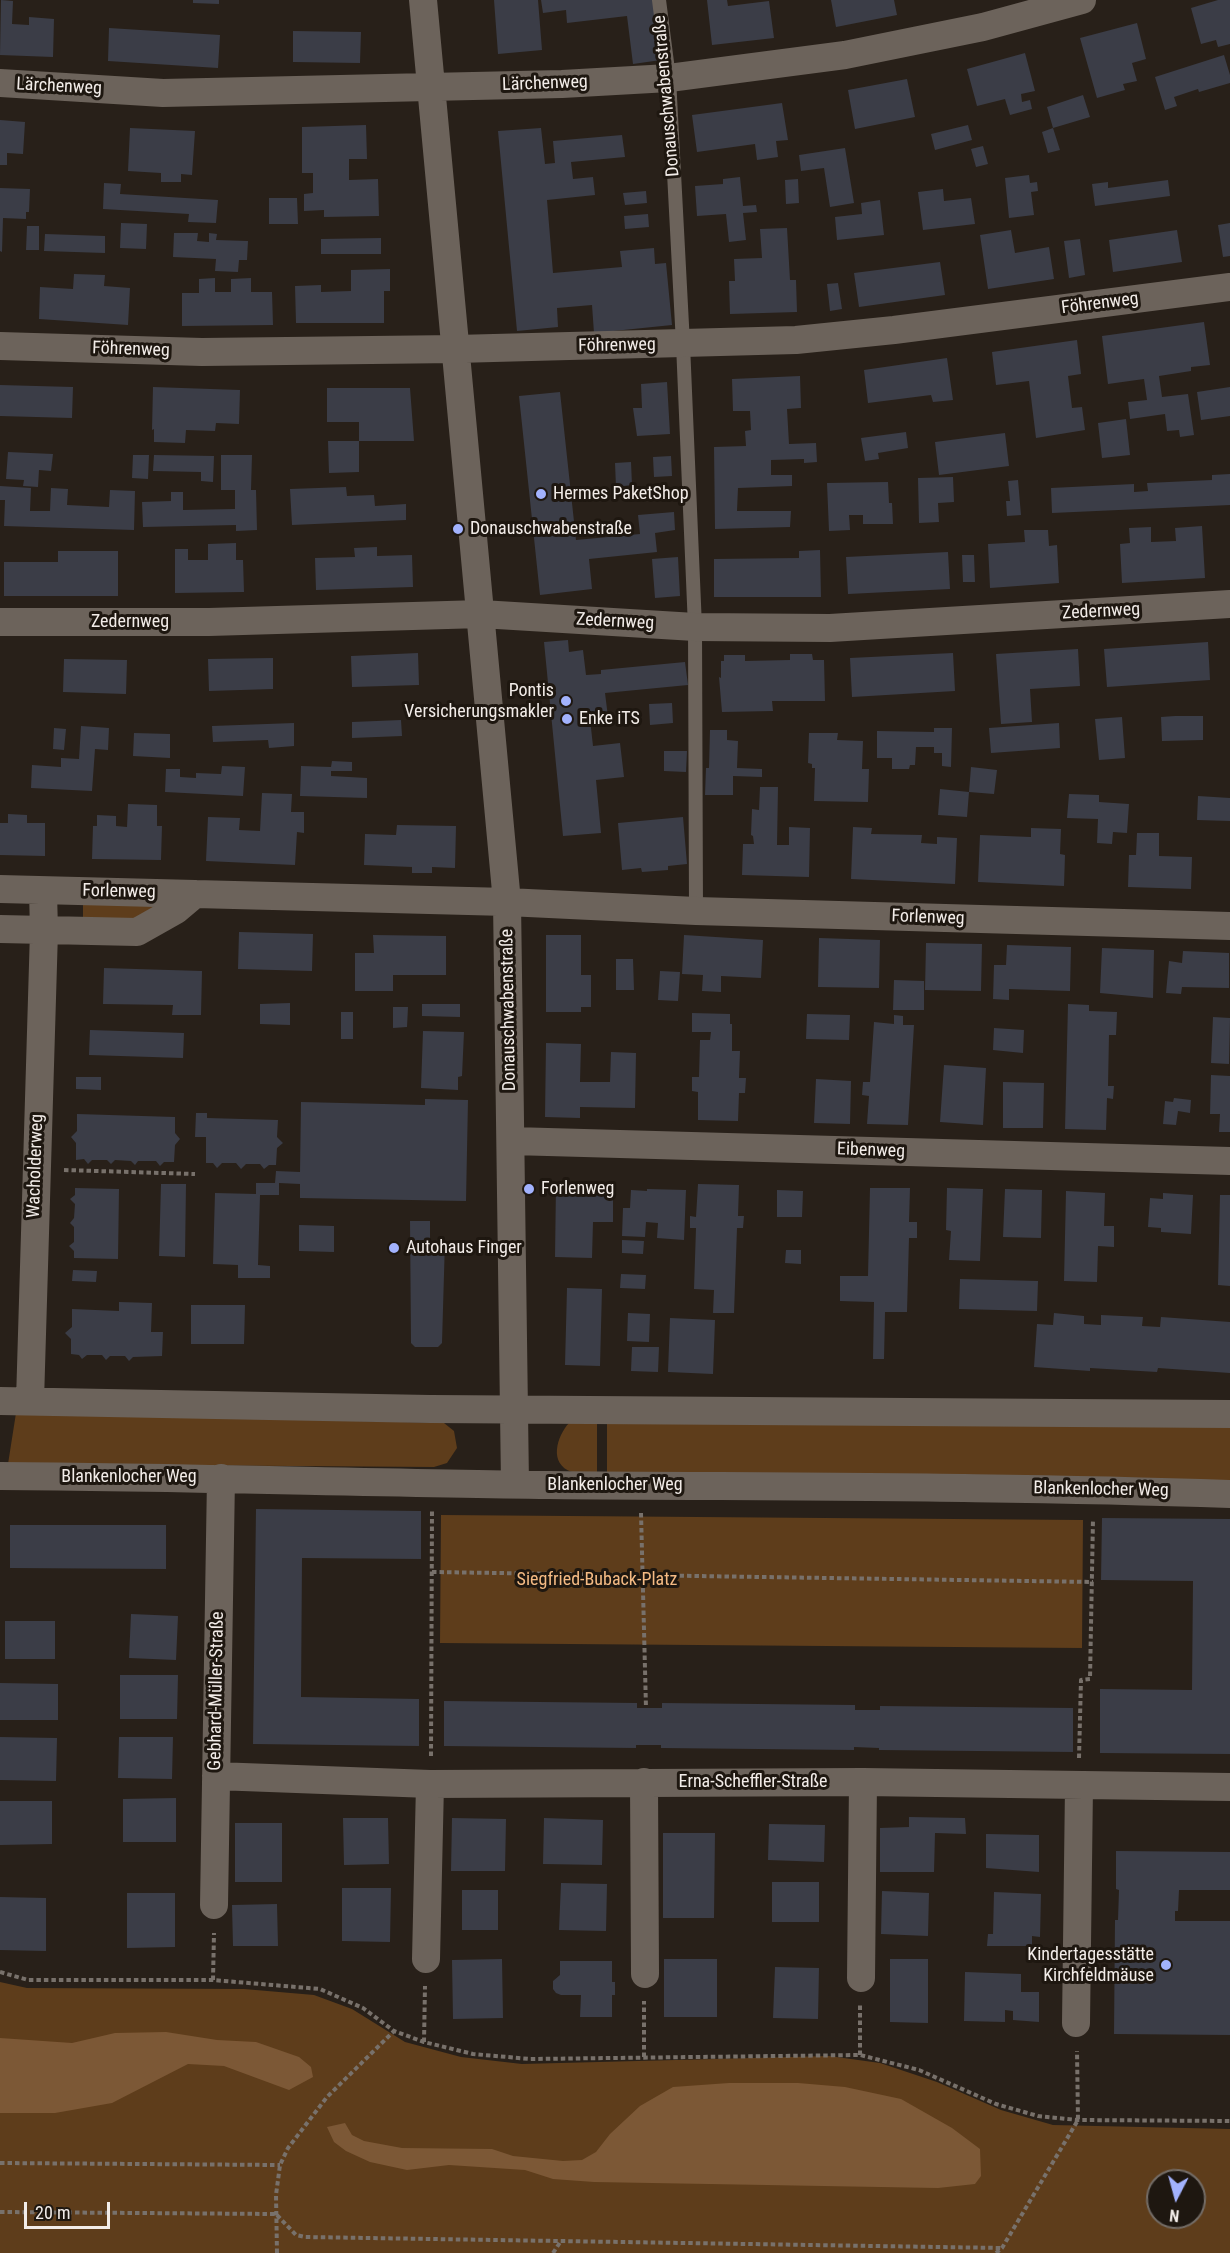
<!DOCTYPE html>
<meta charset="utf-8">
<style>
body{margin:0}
#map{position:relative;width:1230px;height:2253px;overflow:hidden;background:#282019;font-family:"Roboto Condensed",sans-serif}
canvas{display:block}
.north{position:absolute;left:1146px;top:2169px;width:60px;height:60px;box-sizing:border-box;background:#1e1710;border:2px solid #736c66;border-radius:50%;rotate:186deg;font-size:16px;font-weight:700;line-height:24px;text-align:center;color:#f2ece8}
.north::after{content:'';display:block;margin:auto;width:21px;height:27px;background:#a2b2fd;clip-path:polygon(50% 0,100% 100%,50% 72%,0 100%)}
.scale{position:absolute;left:24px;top:2202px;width:86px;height:27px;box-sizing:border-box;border:3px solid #f2ece8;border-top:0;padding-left:8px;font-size:18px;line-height:21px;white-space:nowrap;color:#f2ece8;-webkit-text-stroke:4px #1e1710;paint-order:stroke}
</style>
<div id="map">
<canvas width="1230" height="2253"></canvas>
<div class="north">N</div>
<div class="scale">20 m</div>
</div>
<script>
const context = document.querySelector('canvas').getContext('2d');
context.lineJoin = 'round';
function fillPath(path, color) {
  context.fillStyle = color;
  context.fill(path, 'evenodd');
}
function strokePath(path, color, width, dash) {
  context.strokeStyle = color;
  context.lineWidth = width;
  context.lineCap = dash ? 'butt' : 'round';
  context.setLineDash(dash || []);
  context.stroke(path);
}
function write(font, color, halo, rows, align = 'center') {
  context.font = font + ' "Roboto Condensed",sans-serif';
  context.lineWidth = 6;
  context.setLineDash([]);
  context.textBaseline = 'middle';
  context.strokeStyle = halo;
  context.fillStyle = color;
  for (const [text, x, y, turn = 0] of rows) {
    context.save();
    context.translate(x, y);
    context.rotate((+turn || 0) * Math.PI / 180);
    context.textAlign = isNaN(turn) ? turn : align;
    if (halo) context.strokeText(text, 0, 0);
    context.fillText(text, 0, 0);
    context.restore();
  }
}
const green = new Path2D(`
 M83,904L159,905L136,921L83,917Z
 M16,1413L444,1423L454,1431L457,1448L447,1463L434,1467L8,1464Z
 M597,1418V1474C589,1473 579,1474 572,1472C548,1464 557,1436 569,1423Z
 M607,1419L1230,1425V1481L607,1474Z
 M441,1515L1083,1520L1082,1648L440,1643Z
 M0,1982L27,1988L244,1989L314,1995L352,2009L405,2042L461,2057L522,2064L829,2056L880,2063L937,2082L1001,2110L1053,2125L1230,2129V2253H0ZM1158,2181H1194V2217H1158Z`);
const water = new Path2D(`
 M166,2032L217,2040L256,2042L299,2057L311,2067L313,2077L289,2090L224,2066L188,2064L112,2103L55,2113H0V2038L72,2043L115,2033Z
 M729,2083H798L845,2087L901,2099L952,2128L980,2149L981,2176L975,2184L938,2188L594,2182L553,2179L525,2170L449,2165L407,2170L370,2162L346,2151L334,2142L327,2127L345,2123L352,2135L364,2141L402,2148L492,2149L513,2156L563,2161L582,2160L596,2152L610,2134L640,2106L673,2087Z`);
const building = new Path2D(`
 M1,0L13,1L12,24L29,25V17L54,19L53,57L0,55Z
 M193,0H219V4L193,3Z
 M494,0H538L542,50L498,54Z
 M541,0H653L661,60L633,64L627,16L567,23L566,10L543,13Z
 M707,0H727L728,6L769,1L774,38L712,45Z
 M831,0H894L897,15L836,27Z
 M1218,0H1230V44L1218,47L1216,40L1201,44L1191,8Z
 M1137,23L1146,59L1132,63L1137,81L1123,84L1125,90L1097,98L1080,38Z
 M109,28L220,35L218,68L108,61Z
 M293,31L361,32L360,63L293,62Z
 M1025,53L1035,91L1021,94L1022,102L1030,100L1032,109L1010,115L1005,99L977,106L967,69Z
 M1224,55L1230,75V83L1199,92L1198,89L1174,97L1177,106L1165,110L1155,77Z
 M907,79L915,117L855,129L848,90Z
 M1083,95L1090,117L1053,128L1047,107Z
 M782,103L788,140L776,141L778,157L757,160L755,144L697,152L692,115Z
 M0,120L25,122L23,154L7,153V165H0Z
 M366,125L367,159H349V180L378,179L379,216L324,217V210L304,211V194L313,193V173H302V127Z
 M968,125L972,140L935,150L931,134Z
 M130,128L195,131L192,175L181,174V182H161V173L128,171Z
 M541,128L545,164L555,163L553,141L622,135L625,157L571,162L573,179L593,177L595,195L547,200L553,273L622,267L620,251L654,248L655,264L666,263L672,325L594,333L592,305L557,308L558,327L517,331L498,131Z
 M1053,128L1060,150L1048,153L1042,132Z
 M983,146L988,164L976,167L971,149Z
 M845,148L854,203L830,207L824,168L801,171L799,155Z
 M1029,175L1030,183L1037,182L1038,191L1031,192L1034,215L1009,218L1005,178Z
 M740,177L743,206L756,205L757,212L743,213L746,240L729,242L726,214L697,216L695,186L723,184V179Z
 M798,179L799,203L786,204L785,180Z
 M1168,180L1170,196L1095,206L1092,184L1108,182V188Z
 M104,183L121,184L120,194L218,200L216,223L188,222L189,214L103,209Z
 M0,188L30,189L29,212H26V219L3,218L2,252L0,251Z
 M943,189L944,201L971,198L975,224L923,230L918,192Z
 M646,191L647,203L625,205L623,193Z
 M269,198H297L298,224H269Z
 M880,200L884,235L837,240L835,217L862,214L861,203Z
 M648,214L649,227L625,229L624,216Z
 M121,223L147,224L146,249L120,248Z
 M1230,223V256L1223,257L1218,225Z
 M27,226H39V250H26Z
 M787,228L790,280H796L797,312L730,314L729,281H735L734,259L762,258L760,229Z
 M1011,230L1015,253L1049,247L1054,279L988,289L980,235Z
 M1177,230L1182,262L1113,272L1109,240Z
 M174,233H198L197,241L209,242V233L217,234L216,240L248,241L247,260H239L238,272L215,271L216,259L173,257Z
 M45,234L105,236V253L44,251Z
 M381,238V254H321V239Z
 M1080,239L1085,275L1069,278L1064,241Z
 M940,262L945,295L859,307L854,273Z
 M390,269V291H384V323H296L295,286L321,285V292L351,291V270Z
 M74,274L105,275L104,286L130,288L128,325L39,319L40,287L73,289Z
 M215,278V292H231V279L251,278V292H272L273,325L182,326V293H199V279Z
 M838,283L842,309L830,311L827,284Z
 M1204,322L1210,365L1191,367V371L1159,376L1162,397L1188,394L1194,435L1180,437L1179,430L1167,431L1165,414L1130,419L1128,402L1147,400L1144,379L1108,384L1102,336Z
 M1077,340L1081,374L1068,376L1072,408L1082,407L1085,430L1036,438L1029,381L996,385L992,352Z
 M947,358L953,400L933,402L931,395L868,403L864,370Z
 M800,376L801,408L787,409L789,444L816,443L817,462L804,463V459L771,460V475H792V486L738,488L737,511H791L790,527L715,529L714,447L746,446L745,431L751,430L750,411H733L732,379Z
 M667,382L670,434L637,436L633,408H642L641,384Z
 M0,385L73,387L72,418L0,416Z
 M153,387L240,390L239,424L216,423L215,431L186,430L185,443L154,442V429L152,430Z
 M1230,387V416L1201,420L1197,392Z
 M327,388H410L414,441H359V422H327Z
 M560,392L576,540L640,534L638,515L674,512L675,530L655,533L657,552L589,559L592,589L540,595L519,396Z
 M1126,419L1130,455L1102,458L1098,423Z
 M906,432L908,448L878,453L879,459L865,461L861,438Z
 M1005,433L1009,466L939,475L935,442Z
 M328,441H359V472L329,473Z
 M8,452L53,454L51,471L39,470L38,487L23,486L24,480L6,479Z
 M133,455H149L148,479L132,478Z
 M154,455L214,456L213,482L201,481V472L153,471Z
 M221,455H252L251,490H256L257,530L236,531V525L143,527L142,502L171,501V492H183V510L235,509V490H221Z
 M671,456L672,476L654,477L653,457Z
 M631,462L632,485L616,487L615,463Z
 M1230,474V505L1052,513L1051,488L1134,484V492L1148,491L1147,483L1212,480V475Z
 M953,477L954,502L938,503L939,522L919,523L918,478Z
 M1018,480L1021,515L1007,516L1006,501H1010L1008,481Z
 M888,482L889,503H892L893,524H863V515H849L850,530L829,531L827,483Z
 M0,486L31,488L30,511H50L51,488L68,489L67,505L109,507L110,490L135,491L134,530L4,526L5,500H0Z
 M346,487L347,496L374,495L375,506L406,504V520L292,525L290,489Z
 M1202,526L1205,578L1122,583L1120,544L1130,543L1129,528L1151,527V542L1176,541L1175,528Z
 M1024,530H1048L1049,546L1057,545L1059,583L990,588L988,544L1025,542Z
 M236,543V560H243L244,592L175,593V549H188V560H208V544Z
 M377,547V556L412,555L413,587L316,590L315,558L355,557L354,548Z
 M820,550L821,597H714V559L799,558V551Z
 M58,551H118V596H4V562H58Z
 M948,552L950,589L848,594L846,557Z
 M962,555H974L975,582H963Z
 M678,557L680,596L655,598L652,559Z
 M568,640L569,652L583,650L586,675L601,674V670L685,662L688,685L605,693L608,717L590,719L593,746L620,743L624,777L596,780L601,833L563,836L544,642Z
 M1208,642L1210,680L1107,687L1104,649Z
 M1078,649L1080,686L1030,689L1032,722L1001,724L996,654Z
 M418,653L419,685L352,687L351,656Z
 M953,653L955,691L852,697L850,658Z
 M790,654H812L813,660H824L825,701H772L773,711L722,712L719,677L721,678V661H724V655H745V661L790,660Z
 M273,658V689L209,691L208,659Z
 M64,659L127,660L126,694L63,692Z
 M672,703L673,723L650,725L649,704Z
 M1175,716H1203V740L1162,741L1161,717Z
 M1122,717L1125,758L1099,760L1095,719Z
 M401,720L402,736L352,738V722Z
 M294,723V746L269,748L268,740L213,742L212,726Z
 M1059,723L1060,748L991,753L989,728Z
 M81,726L109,728L108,750L95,749L92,791L31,788L32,765L61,767V758L79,759Z
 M54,728L66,729L64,750L53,749Z
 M934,728H952L951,767L942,766V753H934V747H916L915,765H910L909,769H892V758H877V731L934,732Z
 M710,730H727V740L738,741L737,768L762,769V777L733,776V795H705L706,768H709Z
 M134,733L170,734V758L133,756Z
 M809,733H838L837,740L863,741L862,769H869L868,802L814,801L815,768H812V764L808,763Z
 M664,751H687L686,772L664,771Z
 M332,761L352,762V771H331V776L367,778V798L300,796L301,766L331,767Z
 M222,766L245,767L243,796L165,792L166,769H180V777L196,778V773L221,774Z
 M971,767L997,770L994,794L969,792Z
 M760,787H778L777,845H789V827L810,828L809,877L742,875L743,844H754L753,836L751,835L752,809L759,810Z
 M940,789L969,792L967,817L938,815Z
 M262,793L292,794L291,812H304V833L297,832L295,865L206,861L208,817L240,818L239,830L260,831Z
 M1069,794L1099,795V802L1129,804L1127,833L1113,832L1112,844L1097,843L1098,819L1067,818Z
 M1198,796L1230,798V821L1197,820Z
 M128,804L157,805V826H162L161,860L92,859L93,826H97V815L116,816V826L127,827Z
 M8,814L27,815V823H45V856L0,855V823H8Z
 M683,817L687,864L668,866V870L642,872L641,868L622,870L618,823Z
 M397,825L456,826L455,868L432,867V873H412V867L364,865L365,834L396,835Z
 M853,827L872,828L871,834L922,835L921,843L937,844V837L957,838L955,884L851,879Z
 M1031,828L1061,829L1060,854L1065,855L1064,886L978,882L980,835L1031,837Z
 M1137,833H1159V856L1192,857L1191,889L1128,887L1129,855H1136Z
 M239,932L313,934L312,971L238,969Z
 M373,935L446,936V975H393V991H355V953H374Z
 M546,935H581V975H591V1007H581V1012H546Z
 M684,935L763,940L761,978L721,976V992L702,991L703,975L682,974Z
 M819,938L880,940L879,988L818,987Z
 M926,943L982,944L981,991L925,990Z
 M1007,945L1071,947L1070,991L1009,989V1000L993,999L994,965H1006Z
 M1102,948L1154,950L1153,998L1100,993Z
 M1183,951L1229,953V988L1182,987L1181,994L1166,993L1169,961L1182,963Z
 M616,959H633L634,990H616Z
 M104,968L202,971L201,1015H172L173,1005L103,1004Z
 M660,971L680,972L678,1001L658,1000Z
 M894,980L924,981V1010H893Z
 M290,1003V1025L260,1024V1004Z
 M422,1004H460V1017L422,1016Z
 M1068,1004L1089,1005V1011L1117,1012L1116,1035H1109L1108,1086H1114L1113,1099L1107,1098L1106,1130L1065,1129Z
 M393,1007H408L407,1027L393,1028Z
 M341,1012H353V1039H341Z
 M692,1013L730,1014V1024H732V1051H740L739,1078H746L745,1093H739L738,1121L698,1120V1092L692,1091V1077H699L700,1040H710L711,1032H692Z
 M807,1014L850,1015L849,1040L806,1039Z
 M894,1015L903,1016V1025H914L908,1125L867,1124L869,1096L862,1095L863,1082H870L874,1022L894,1024Z
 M1213,1017L1230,1018L1229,1064L1211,1063Z
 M994,1028L1024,1030L1023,1053L993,1050Z
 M90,1030L184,1033L183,1058L89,1055Z
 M423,1031L464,1032L462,1076L458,1077V1090L421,1088Z
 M546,1043L581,1044L580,1082H610L611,1052L636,1053L635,1108L580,1107V1118L545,1117Z
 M944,1065L986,1068L983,1125L940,1122Z
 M1211,1075L1230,1076V1132H1219L1220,1114H1210Z
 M76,1077H101V1090L76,1089Z
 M816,1079L851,1081L850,1124L814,1123Z
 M1003,1082L1044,1083L1043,1128H1003Z
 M1174,1098L1191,1100L1190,1113L1178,1111L1176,1125L1163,1124L1165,1101L1173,1102Z
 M425,1099L468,1100L466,1201L300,1198V1184L279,1183V1195H260L258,1265L270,1266V1278H238V1265L213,1264L215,1193L256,1194V1183H275L276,1171L300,1172L301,1102L425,1105Z
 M196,1113H207V1118L278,1120L277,1137L283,1143L277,1148L276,1165H269L264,1169L260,1164H246L241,1169L236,1163H222L217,1168L213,1163H206V1137H195Z
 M77,1114L175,1117V1133L180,1139L175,1145L174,1162H164L160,1166L156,1161H138L135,1165L131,1161L115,1160L111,1164L107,1160H92L88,1164L84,1159L76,1160V1143L71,1137L77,1131Z
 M161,1184H186L185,1257L159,1256Z
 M698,1184L739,1185L738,1216H744L743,1228H737L734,1313H713L714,1290L694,1289L696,1228H690V1216L696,1217Z
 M556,1185L613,1186V1222H593L592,1258L555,1257Z
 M75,1188L119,1189L118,1259L74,1258V1251L69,1246L74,1242V1227L70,1223L74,1218L75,1204L70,1199L75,1195Z
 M870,1188H910L909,1222H917V1238H909L907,1312H885L884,1359H873L874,1302L840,1301V1276H868Z
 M947,1188L983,1189L980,1261L949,1260L951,1231L946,1230Z
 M647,1189L686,1190L684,1240L657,1238L658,1223L646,1222L645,1237L622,1236L623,1208H630L631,1190L647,1191Z
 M1005,1189L1042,1190L1041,1238L1003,1237Z
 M777,1190L803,1191L802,1217H777Z
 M1066,1191L1105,1193L1104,1226H1114V1247L1098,1246L1097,1282L1064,1281Z
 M1163,1193L1193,1195L1191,1234L1161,1232V1228L1148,1227L1150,1198L1163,1199Z
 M1220,1195H1230V1286L1218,1285Z
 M410,1221H430V1241L445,1240L442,1343L438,1347H415L411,1343Z
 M299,1225L334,1226V1252L299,1251Z
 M622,1240L644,1241L643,1254L622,1253Z
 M786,1250H801V1264L785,1263Z
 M73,1270L97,1271L96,1282L72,1281Z
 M621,1274L646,1275L645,1289L620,1288Z
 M960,1279L1038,1281L1037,1311L959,1309Z
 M567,1288L602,1289L600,1366L565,1365Z
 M119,1302L152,1303L151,1332H163L162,1356L133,1357L129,1361L125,1356H110L106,1360L102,1355H87L82,1359L79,1355L71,1354V1339L65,1333L72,1327V1309L119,1311Z
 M191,1305H245L244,1344H191Z
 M628,1313L650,1314L649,1342L627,1341Z
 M1054,1313L1084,1316V1324L1101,1325V1315L1143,1317L1142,1326L1160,1327L1161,1317L1230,1322V1373L1158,1368L1157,1372L1090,1368V1371L1034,1367L1037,1324L1053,1325Z
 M670,1318L715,1320L713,1374L668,1372Z
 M632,1347H659L658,1372L631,1371Z
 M256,1509L421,1511V1559L302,1558L301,1697L419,1699V1746L253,1744Z
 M1102,1518L1230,1519V1754L1100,1753V1689L1192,1690L1193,1581L1101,1580Z
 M10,1525H166V1569L10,1568Z
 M131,1614L178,1616L176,1660L129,1658Z
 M5,1621H55V1659H5Z
 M120,1675H178L177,1719H120Z
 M0,1683L58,1684V1720H0Z
 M444,1701L637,1703V1708H662V1703L855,1705V1710H880V1706L1073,1708V1752L879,1750V1748L854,1747V1750L661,1748V1745H636V1748L444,1746Z
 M0,1737L57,1738L56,1781L0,1780Z
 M119,1737H173L172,1779L118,1778Z
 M176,1798V1842H123V1799Z
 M0,1801H52V1844L0,1845Z
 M909,1817L965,1818L966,1834L935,1833L934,1872H880V1828L909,1827Z
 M343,1818H388L389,1864L344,1865Z
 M452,1818L506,1819L505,1871H451Z
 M544,1818L603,1820L602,1865L543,1864Z
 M235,1823H282V1882H235Z
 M769,1824L825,1825L824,1862L768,1860Z
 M663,1833H715L714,1918H663Z
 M986,1834L1039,1835V1872L986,1868Z
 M1116,1851L1230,1852V1890H1179L1178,1911H1175V1921H1230V2035L1114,2034L1115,1920H1118L1119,1890L1116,1889Z
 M772,1882H819V1922H772Z
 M561,1883L607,1884L606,1931L559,1930Z
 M342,1888H391L390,1942L342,1941Z
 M462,1890H498V1930H462Z
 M882,1891L929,1893L928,1936L881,1934Z
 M994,1892L1041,1894L1040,1937L1032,1936V1946H987L988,1934H993Z
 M127,1893H175V1947L127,1948Z
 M0,1897L46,1898V1951L0,1950Z
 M277,1904L278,1946H233L232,1905Z
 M502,1959L503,2018L453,2019L452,1960Z
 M664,1959H717V2017H664Z
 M890,1959H928V2023L890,2022Z
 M560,1961H612V1982H615V1995H612V2017H580L581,1995H561L556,1993L553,1989V1981L560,1975Z
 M775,1967L819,1968L818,2019L773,2018Z
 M965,1972L1021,1974V1992H1039V2022L1013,2020V2011L1005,2010V2022L964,2021Z`);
const path = new Path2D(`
 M64,1170L195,1174
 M641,1513L646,1708
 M432,1572L1093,1582
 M431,1756L432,1511
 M1079,1758L1081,1680L1090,1679L1093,1519
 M0,1972L28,1980H213L320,1989L363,2008L394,2031L424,2042L473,2054L530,2059L860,2055L919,2070L996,2104L1038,2116L1078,2120L1230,2121
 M213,1980L214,1933
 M424,2042L425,1986
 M860,2055V2005
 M644,2057V2001
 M0,2163L280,2165
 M0,2212L276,2214L296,2235L305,2237L1002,2248
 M277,2253L276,2195L280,2165L288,2148L327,2097L394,2031
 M553,2253L561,2241
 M996,2253L1002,2248L1078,2120L1077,2051`);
const lane = new Path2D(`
 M659,0L669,78L683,344L695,627L696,911`);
const street = new Path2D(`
 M423,0L507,902L515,1484
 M0,83L163,93L562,84L669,78L845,55L983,27L1082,0
 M0,346L202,352L456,349L796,340L894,330L1230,287
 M0,622H209L481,614L695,627L830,628L1230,604
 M0,889L507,902L696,911L1230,926
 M0,929L137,932L176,910L195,894
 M512,1141L1230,1161
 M0,1401L430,1409L1230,1414
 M30,1401L44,931L43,891
 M0,1476C183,1477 367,1483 550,1485C777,1487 1003,1486 1230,1494
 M216,1776L430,1784L863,1782L1230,1787
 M644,1782L645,1974
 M214,1905L221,1478
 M426,1959L430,1784
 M861,1978L863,1782
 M1076,2023L1079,1786`);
const markers = [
 [541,494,6,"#a2b2fd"],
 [458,529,6,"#a2b2fd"],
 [566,701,6,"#a2b2fd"],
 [567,719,6,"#a2b2fd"],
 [529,1189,6,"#a2b2fd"],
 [394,1248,6,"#a2b2fd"],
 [1166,1965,6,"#a2b2fd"]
];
const streetNames = [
 ["Lärchenweg",545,84,-2],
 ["Lärchenweg",59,87,3],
 ["Donauschwabenstraße",667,96,-95],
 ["Föhrenweg",1100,304,-7],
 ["Föhrenweg",617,346,-1],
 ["Föhrenweg",131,350,2],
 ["Zedernweg",1101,612,-3],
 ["Zedernweg",130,622],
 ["Zedernweg",615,622,3],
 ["Forlenweg",119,892,1],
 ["Forlenweg",928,918,2],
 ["Donauschwabenstraße",509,1010,-91],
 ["Eibenweg",871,1151,2],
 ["Wacholderweg",36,1166,-88],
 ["Blankenlocher Weg",129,1477],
 ["Blankenlocher Weg",615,1485],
 ["Blankenlocher Weg",1101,1490,1],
 ["Gebhard-Müller-Straße",217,1691,-89],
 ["Erna-Scheffler-Straße",753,1782]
];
const poiNames = [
 ["Hermes PaketShop",553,494],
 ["Donauschwabenstraße",470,529],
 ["Pontis",554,691,"right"],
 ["Versicherungsmakler",554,712,"right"],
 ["Enke iTS",579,719],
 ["Forlenweg",541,1189],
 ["Autohaus Finger",406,1248],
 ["Kindertagesstätte",1154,1955,"right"],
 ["Kirchfeldmäuse",1154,1976,"right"]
];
const parkNames = [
 ["Siegfried-Buback-Platz",597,1580]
];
fillPath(green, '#5e3d1b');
fillPath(water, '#7c5836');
fillPath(building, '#3b3d47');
strokePath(path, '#78716b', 4, [4.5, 3]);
strokePath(lane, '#6c635b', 14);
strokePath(street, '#6c635b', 28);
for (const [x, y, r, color] of markers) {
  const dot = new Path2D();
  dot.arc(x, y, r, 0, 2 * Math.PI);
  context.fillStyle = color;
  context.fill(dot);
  strokePath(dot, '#1e1710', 2);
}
write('18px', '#f2ece8', '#1e1710', streetNames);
write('18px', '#f2ece8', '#1e1710', poiNames, 'left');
write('18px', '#f5bb84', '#1e1710', parkNames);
</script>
